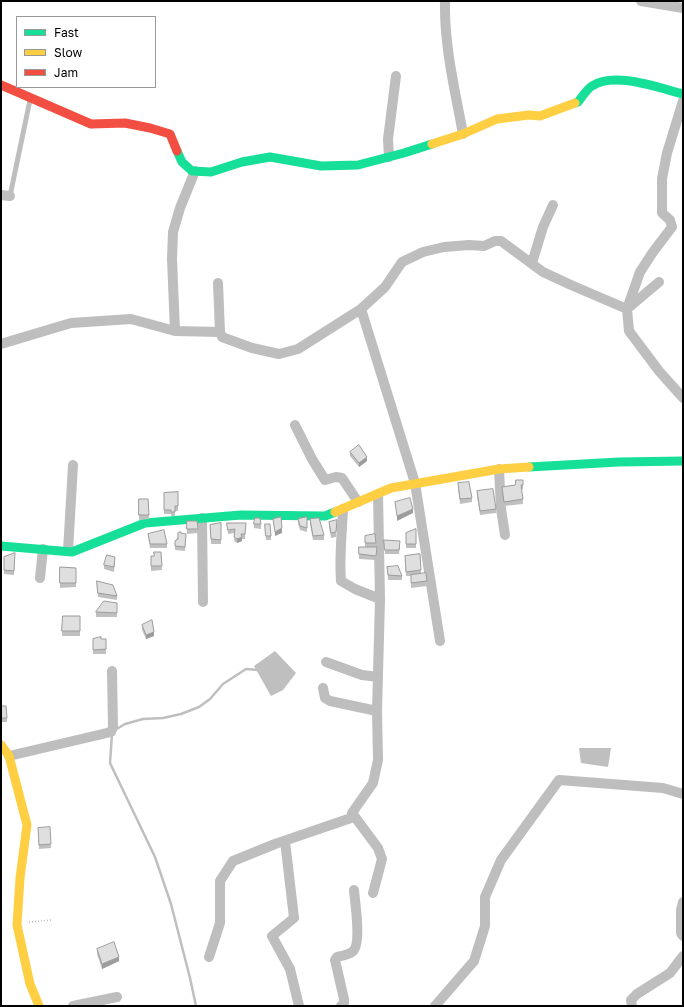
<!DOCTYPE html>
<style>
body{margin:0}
#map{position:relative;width:684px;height:1007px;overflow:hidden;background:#fff;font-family:"Golos Text",sans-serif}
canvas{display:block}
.frame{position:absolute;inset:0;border:2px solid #000;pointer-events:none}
.legend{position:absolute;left:16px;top:16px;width:140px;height:72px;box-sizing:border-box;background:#fff;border:1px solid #999;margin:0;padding:5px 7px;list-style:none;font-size:12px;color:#000}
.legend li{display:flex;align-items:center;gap:8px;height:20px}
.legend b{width:20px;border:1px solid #999}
</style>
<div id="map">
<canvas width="684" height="1007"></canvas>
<div class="frame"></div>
<ul class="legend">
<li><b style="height:5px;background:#16e098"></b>Fast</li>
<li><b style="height:5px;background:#ffcf43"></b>Slow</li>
<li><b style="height:5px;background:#f24e42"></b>Jam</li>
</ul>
</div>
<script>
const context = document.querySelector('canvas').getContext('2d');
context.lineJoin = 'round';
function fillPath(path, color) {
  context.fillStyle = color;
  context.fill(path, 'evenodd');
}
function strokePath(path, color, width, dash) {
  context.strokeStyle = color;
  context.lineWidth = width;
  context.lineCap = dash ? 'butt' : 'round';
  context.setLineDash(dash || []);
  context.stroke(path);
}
const water = new Path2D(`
 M275,651L296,673L283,690L271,696L254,666Z
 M579,748H611L608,767L581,763Z`);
const stream = new Path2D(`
 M115,730L125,724L143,719L163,718L181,714L199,707L210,699L223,684L246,669L258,670
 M112,734L110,763L155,857L171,904L190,978L196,1006`);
const path = new Path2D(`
 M29,922L52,920`);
const lane = new Path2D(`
 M10,196L30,100`);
const street = new Path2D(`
 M445,1C444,46 455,90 463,134
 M641,1L683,8
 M683,101L667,153L662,179V213L670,220L672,227L653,252L640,272L627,309L629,331L659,371L683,398
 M389,157L388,139L396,76
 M1,195L10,196
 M532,263L543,227L553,205
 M218,283L220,332L222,337L252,348L279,354L298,349L361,309L385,287L402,262L423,252L444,247L469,245L484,246L495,241H501L543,272L571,285L627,309L659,282
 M361,309L415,483L440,641
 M175,331L172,259L173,232L180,208L195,171
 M1,344L71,323L131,319L175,331L220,332
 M295,425L312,459L325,480L336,477L342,478L358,502
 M499,469L501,509L505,535
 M378,494L380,599
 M343,509C342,533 339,557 341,581L355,589L380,599L377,711L378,760L373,783L352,813L378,848L382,859L373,893
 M202,518L203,602
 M68,551L73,465
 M40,578L43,549
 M326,662L362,675L378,677
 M323,688L325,698L330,701L377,711
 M9,756L111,732L113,727L112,671
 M285,841L294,918L272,936L290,969L299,1006
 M683,902L681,910V933L683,936
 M209,957L220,923V881L233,861L275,844L354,817
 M73,1006L117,997
 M341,1006L344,1004V999L335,960L337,957C341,956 348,955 352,952C362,946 355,902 354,890
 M435,1006L474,961L485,926V897L501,860L559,780L663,788L683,794
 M632,1006L631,1000L637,994L670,973L683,956`);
const fast = new Path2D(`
 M575,103L578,102C582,97 587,89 592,86C614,71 659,88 683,94
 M177,151L182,162L192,171L211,172L242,162L270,157L321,166L358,165L404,153L432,144
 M529,467L619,462L683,461
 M1,546L72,552L145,523L241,515L325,516L335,512`);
const slow = new Path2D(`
 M432,144L463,134L497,119L529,115L540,116L575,103
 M335,512L391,488L499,469L529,467
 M1,745L9,756L27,825L20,878L17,925L30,984L39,1006`);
const jam = new Path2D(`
 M1,85L91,124L125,123L150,128L170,134L177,151`);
const wall = new Path2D(`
 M350,452L367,461L359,467L350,456Z
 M523,480V489H521L523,499V504L504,506L502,487L515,485Z
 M458,483L472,498V502L460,504L458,488Z
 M477,491L496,509V513L480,515L477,496Z
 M178,492V511H175V516H171V514H164V493Z
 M139,499H148L149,519L139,520Z
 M307,517V532L300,530L298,523V519Z
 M310,519L324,535V540H313L310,524Z
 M337,520L336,537L331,538L329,527V522Z
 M187,521H197L198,533L187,534Z
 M221,523V544H211L210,525Z
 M227,523H246L245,539H242V541L237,543L234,541L235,533L228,534Z
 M254,524H261V529L254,528Z
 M265,524L271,536V540H266Z
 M416,529V548H406V533Z
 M181,533L186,538L185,551L175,550V541Z
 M148,534L167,544V548H150Z
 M365,536L376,543L377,551L376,560L359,559V547H365Z
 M384,540L400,545L399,554H385Z
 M161,552L162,570L151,571V556H154Z
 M15,553L14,575L4,574V557Z
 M420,554L421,574L427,581V586L411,588V576H406L405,556Z
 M115,561L114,572L104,569V565Z
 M60,567L76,568V587L60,588Z
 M387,567L402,576V580H388Z
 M97,581L117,596V600L98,597Z
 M117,603V617H96V612Z
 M63,616H80V636H62Z
 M142,625L154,636L146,639L142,630Z
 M93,639H106V654H93Z
 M1,706L7,718V722H1Z
 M38,828L51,844V848L39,849Z
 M97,949L119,961L102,969L97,954Z`);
const shadedWall = new Path2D(`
 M367,457V461L359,467V463Z
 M413,509V513L397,521V516Z
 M282,528V533L275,536V532Z
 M242,537V541L237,543V539Z
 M154,632V636L146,639V635Z
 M119,957V961L102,969V964Z`);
const building = new Path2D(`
 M359,445L367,457L359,463L350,452Z
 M516,480H523V485H521L523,499L504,502L502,487L515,485Z
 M469,482L472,498L460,499L458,483Z
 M493,489L496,509L480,511L477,491Z
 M178,492V506H175V512H171V510H164V493Z
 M410,498L413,509L397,516L395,502Z
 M139,499H148L149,515H139Z
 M281,517L282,528L275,532L273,519Z
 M307,517V528L300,526L298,519Z
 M255,518H260L261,524H254Z
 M319,518L324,535L313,536L310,519Z
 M337,520L336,532L331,533L329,522Z
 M187,521H197L198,529H187Z
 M221,523V540L211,539L210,525Z
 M227,523H246L245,534H241L242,537L237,539L234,537L235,529L228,530Z
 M265,524H270L271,536H266Z
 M416,529V544H406V533Z
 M164,530L167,544H150L148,534Z
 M179,532H181V533L186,534L185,547L175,546V541L178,539V533Z
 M375,534L376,543H365V536Z
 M384,540L400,541L399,550H385Z
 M359,547H377L376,556L359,554Z
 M154,552H161L162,566H151V556H154Z
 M15,553L14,571L4,570V557Z
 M420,554L421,570L406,572L405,556Z
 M107,555L115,557L114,567L104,565Z
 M398,566L402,576L388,575L387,567Z
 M60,567L76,568V583H60Z
 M426,573L427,581L411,583V575Z
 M97,581L113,585L117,596L98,593Z
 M104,601L117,603V613L96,612Z
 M63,616H80V631H62Z
 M152,620L154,632L146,635L142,625Z
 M101,637V639H106V649L93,650V639Z
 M1,706H6L7,718H1Z
 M50,827L51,844L39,845L38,828Z
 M114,942L119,957L102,964L97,949Z`);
fillPath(water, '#bfbfbf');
strokePath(stream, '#bfbfbf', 2.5);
strokePath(path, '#b9b9b9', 1.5, [1, 2]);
strokePath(lane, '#bebebe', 5);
strokePath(street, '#bebebe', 10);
strokePath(fast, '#16e098', 9);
strokePath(slow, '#ffcf43', 9);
strokePath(jam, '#f24e42', 9);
fillPath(wall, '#c0c0c0');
fillPath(shadedWall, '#9c9c9c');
fillPath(building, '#dfdfdf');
strokePath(building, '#9c9c9c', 1);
</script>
